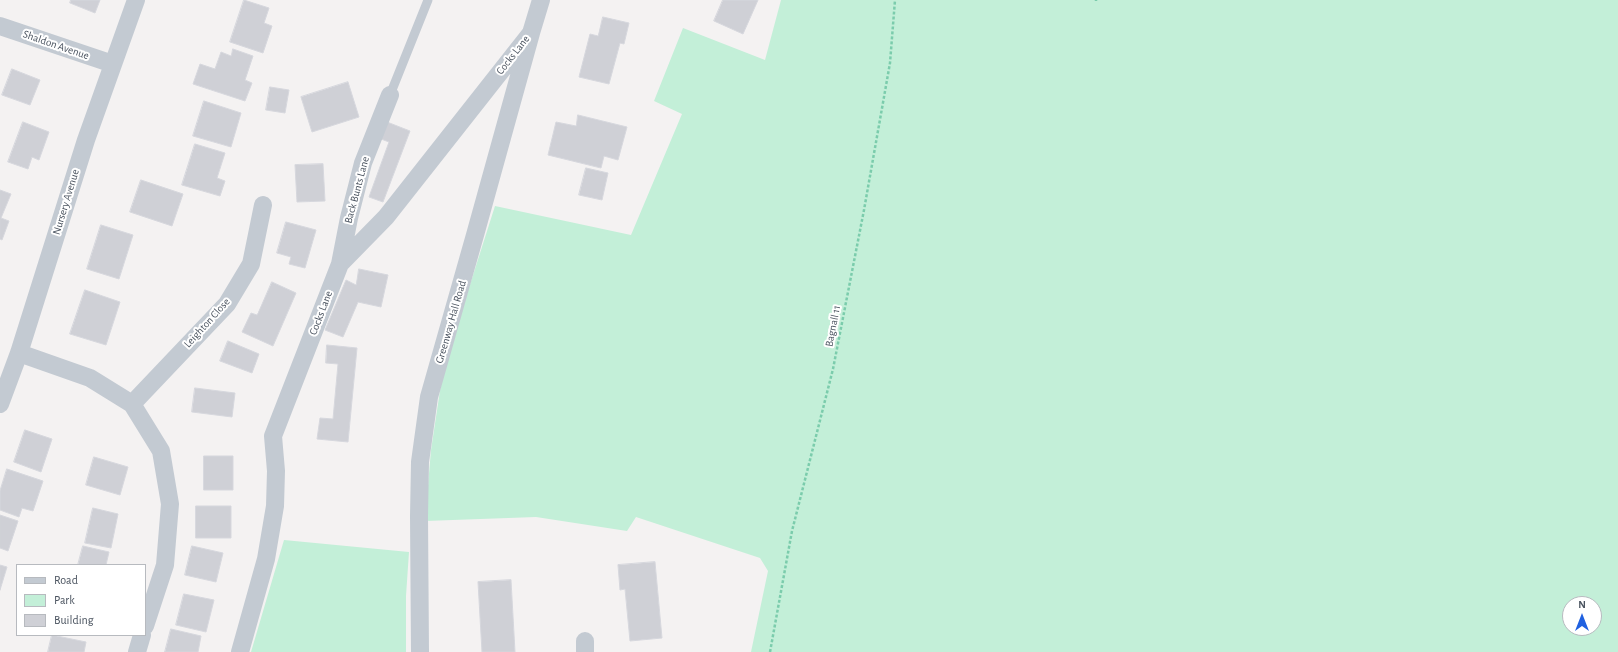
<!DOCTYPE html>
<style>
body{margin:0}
#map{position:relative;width:1618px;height:652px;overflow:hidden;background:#f4f2f2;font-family:"Alegreya Sans",sans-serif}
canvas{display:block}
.legend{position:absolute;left:16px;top:564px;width:130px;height:72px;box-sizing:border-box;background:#fff;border:1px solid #b7babf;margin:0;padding:5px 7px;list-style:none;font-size:12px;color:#4a535f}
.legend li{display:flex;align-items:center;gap:8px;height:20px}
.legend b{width:20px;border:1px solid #b7babf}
.north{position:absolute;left:1562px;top:596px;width:40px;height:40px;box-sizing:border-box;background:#fff;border:1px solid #b7babf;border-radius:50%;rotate:0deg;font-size:11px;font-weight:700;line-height:16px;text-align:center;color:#4a535f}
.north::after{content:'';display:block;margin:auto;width:14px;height:18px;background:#2061e0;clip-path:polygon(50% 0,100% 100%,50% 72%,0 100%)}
</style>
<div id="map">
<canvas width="1618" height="652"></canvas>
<ul class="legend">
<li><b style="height:5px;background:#c3cad2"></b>Road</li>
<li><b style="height:11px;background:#c3efd8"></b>Park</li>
<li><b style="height:11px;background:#cfd0d6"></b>Building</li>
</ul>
<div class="north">N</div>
</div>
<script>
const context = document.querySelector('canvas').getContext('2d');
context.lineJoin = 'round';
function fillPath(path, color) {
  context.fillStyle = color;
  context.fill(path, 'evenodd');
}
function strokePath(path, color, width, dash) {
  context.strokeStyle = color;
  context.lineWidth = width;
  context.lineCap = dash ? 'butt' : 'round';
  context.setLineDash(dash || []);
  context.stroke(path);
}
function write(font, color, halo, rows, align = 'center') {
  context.font = font + ' "Alegreya Sans",sans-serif';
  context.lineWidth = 4;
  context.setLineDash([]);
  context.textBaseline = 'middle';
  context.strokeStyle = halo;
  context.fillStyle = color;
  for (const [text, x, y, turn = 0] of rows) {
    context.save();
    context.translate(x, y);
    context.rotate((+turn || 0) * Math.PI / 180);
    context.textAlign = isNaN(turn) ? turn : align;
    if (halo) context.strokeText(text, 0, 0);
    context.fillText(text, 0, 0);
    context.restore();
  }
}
const green = new Path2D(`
 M781,0H1618V652H751L768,571L760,558L636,517L627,531L536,517L425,521L431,450L441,384L467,294L495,206L631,235L682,114L654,101L683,28L765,60ZM1570,604H1594V628H1570Z
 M284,540L409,552L406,596V652H251Z`);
const building = new Path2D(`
 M71,0H100L95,13L70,3Z
 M244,0L269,8L264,23L272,26L263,53L230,42Z
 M723,0H758L743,34L714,21Z
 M603,17L629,23L624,44L620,43L609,84L579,77L590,34L598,36Z
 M233,49L253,56L245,80L252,83L245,101L193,84L200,64L215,69L221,52L231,56Z
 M12,69L40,80L30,105L2,95Z
 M348,82L359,117L312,132L301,97Z
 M270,87L289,90L285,113L266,110Z
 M204,101L241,113L231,147L193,136Z
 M578,115L627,127L618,160L604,156L601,168L548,155L556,122L576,126Z
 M23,122L49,132L39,160L32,157L28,169L8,162Z
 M387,122L410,131L383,202L369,197L389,142L381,139Z
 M195,144L225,153L217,178L225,181L220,196L182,185Z
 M323,164L325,201L297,202L295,165Z
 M586,168L608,173L602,200L579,195Z
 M141,180L183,194L172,226L130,212Z
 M0,190L11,194L1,218L9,221L2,240L0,239Z
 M286,222L316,230L305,268L289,264L291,257L277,253Z
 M101,225L133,235L119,279L87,269Z
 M359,269L388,275L381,307L358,302L343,337L325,330L346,280L356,285Z
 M272,282L296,293L273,346L242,332L251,313L257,315Z
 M85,290L120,302L106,345L70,334Z
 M228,341L259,354L252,373L220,361Z
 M327,345L357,348L348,442L317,439L320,418L333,419L338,364L326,363Z
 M195,388L235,393L232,417L192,412Z
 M25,430L52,439L41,472L14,462Z
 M204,456H233V490H204Z
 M94,457L128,467L120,495L86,485Z
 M7,469L43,481L33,511L22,508L19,517L0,510V491Z
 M196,506H231V538H196Z
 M93,508L118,514L111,548L85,543Z
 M0,515L18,521L8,551L0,548Z
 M83,546L109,552L106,565H78Z
 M192,546L223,553L216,582L185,575Z
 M655,562L662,638L630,641L625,589L620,590L618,565Z
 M0,565L7,567L0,590Z
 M511,580L515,652H482L478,582Z
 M184,594L214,600L206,632L176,625Z
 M171,629L201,636L198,652H165Z
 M52,635L86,642L84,652H48Z`);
const path = new Path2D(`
 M1096,0V1
 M770,652L792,531L833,369L864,210L890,63L895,0`);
const lane = new Path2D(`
 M390,95L428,0`);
const street = new Path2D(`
 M0,26L113,64
 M340,264L349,218L363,163L390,95
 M19,353L90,378L132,404L161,451L170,504L165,565L145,626
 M0,404L19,353L86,140L136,0
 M132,404L227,304L251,264L263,205
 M585,641V652
 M137,652L142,635
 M240,652L266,559L275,506L276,471L273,436L340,264L386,217L531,33
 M420,652L419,516L420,462L429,397L475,235L531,33L541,0`);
const streetNames = [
 ["Shaldon Avenue",56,45,19],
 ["Cocks Lane",513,55,-52],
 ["Back Bunts Lane",357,190,-75],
 ["Nursery Avenue",66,202,-73],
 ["Cocks Lane",321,313,-69],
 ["Greenway Hall Road",451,322,-74],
 ["Leighton Close",207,323,-48],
 ["Bagnall 11",833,326,-79]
];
fillPath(green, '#c3efd8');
fillPath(building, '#cfd0d6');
strokePath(building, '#d6d7dd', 1);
strokePath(path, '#7bccac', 2.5, [3, 2]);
strokePath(lane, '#c3cad2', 9);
strokePath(street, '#c3cad2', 18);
write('11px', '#4a535f', '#fff', streetNames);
</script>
